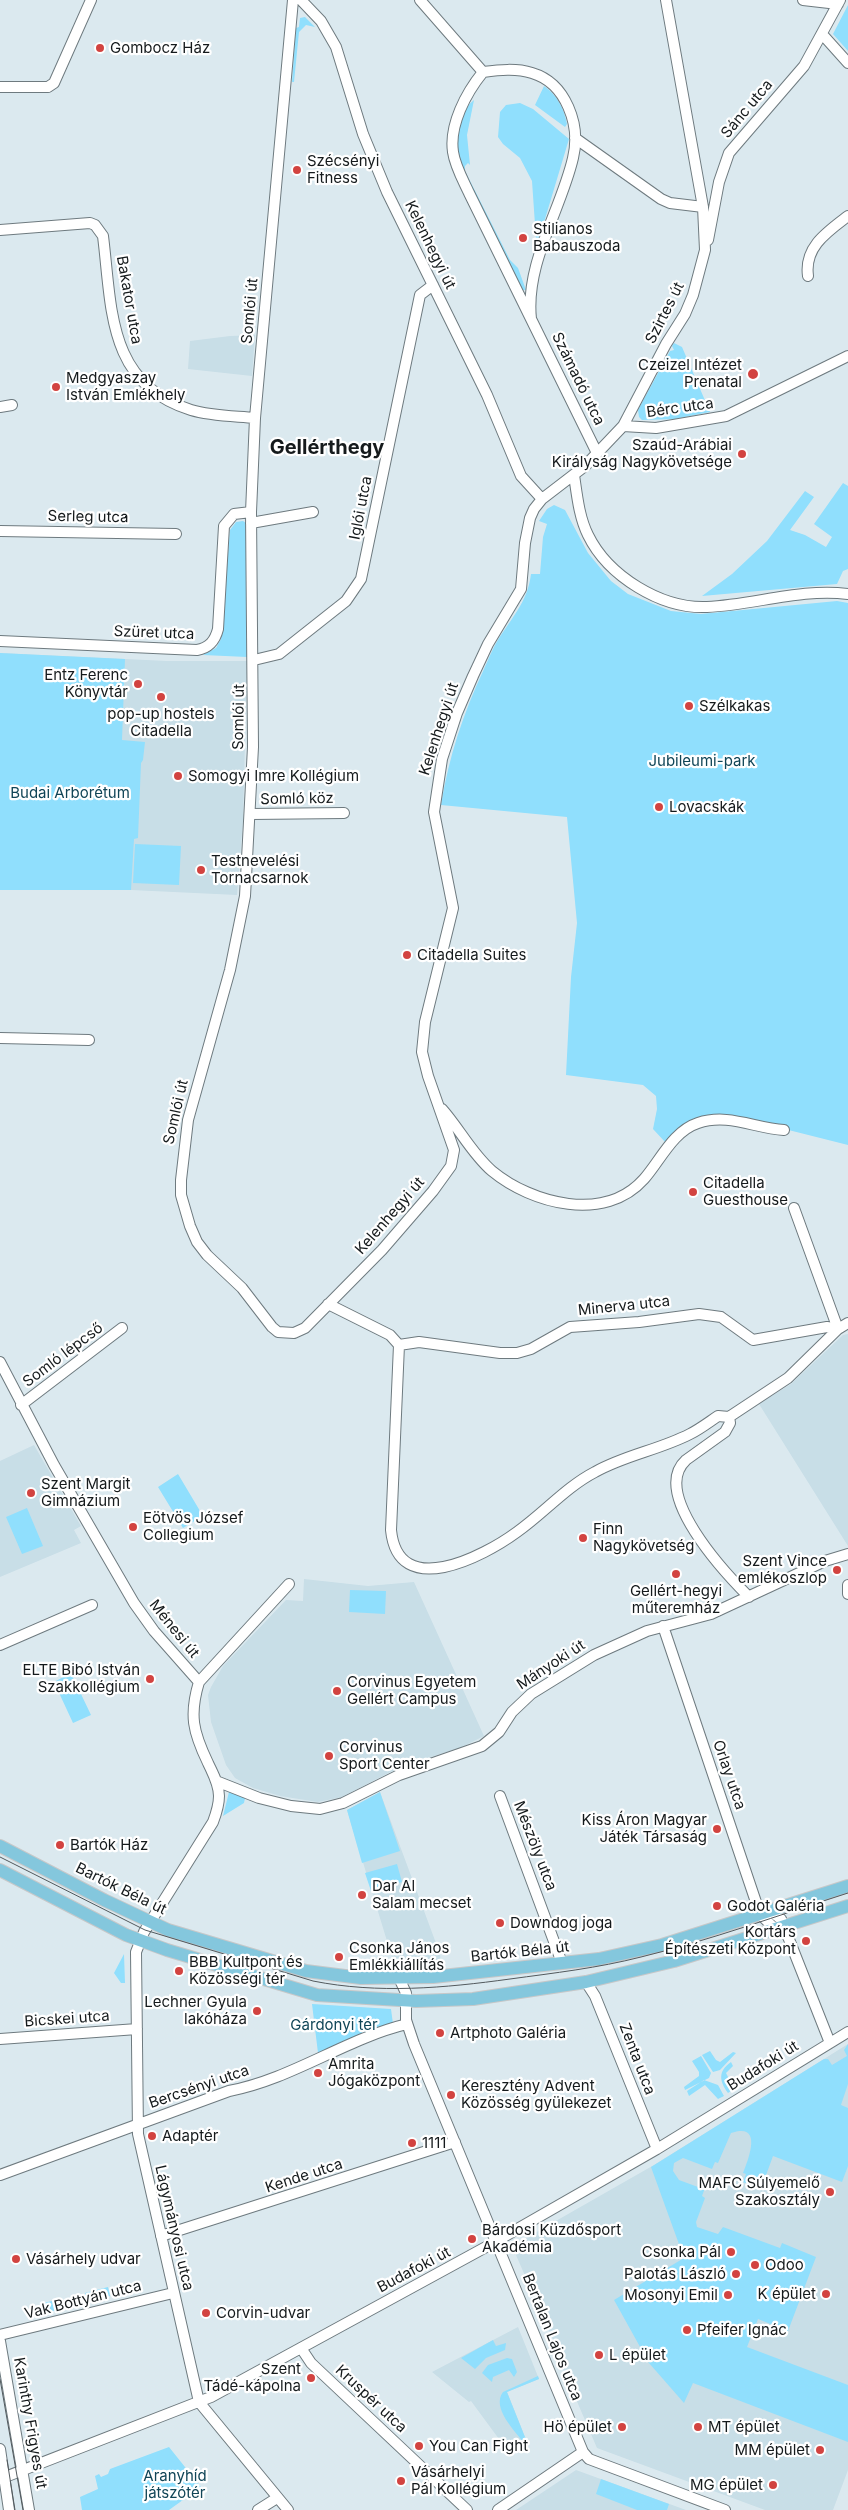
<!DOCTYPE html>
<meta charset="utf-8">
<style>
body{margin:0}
canvas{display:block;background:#dbe9ef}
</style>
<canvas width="848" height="2510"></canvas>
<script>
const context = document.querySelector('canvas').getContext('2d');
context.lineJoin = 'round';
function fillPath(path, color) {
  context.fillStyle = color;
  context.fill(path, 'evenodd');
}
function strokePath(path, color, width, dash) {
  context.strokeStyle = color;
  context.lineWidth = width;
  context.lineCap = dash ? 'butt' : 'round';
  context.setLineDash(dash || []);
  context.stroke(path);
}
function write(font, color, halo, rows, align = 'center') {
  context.font = font + ' Inter,sans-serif';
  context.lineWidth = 4.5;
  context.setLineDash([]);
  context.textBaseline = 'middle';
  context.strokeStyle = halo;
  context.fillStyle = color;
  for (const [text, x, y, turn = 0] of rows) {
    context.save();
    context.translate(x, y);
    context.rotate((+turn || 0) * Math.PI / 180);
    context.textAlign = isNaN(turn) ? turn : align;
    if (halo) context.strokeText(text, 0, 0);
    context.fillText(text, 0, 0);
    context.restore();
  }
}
const built = new Path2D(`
 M255,335L252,376L188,369L190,341L230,336Z
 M0,653L167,661H247L243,821L237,895L131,890H0Z
 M848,1334V1546L759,1404L791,1384L843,1335Z
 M34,1445L81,1526L74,1530L81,1543L0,1577V1461Z
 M304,1579L368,1586L414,1582L484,1736L460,1748L404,1765L342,1797L318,1802L280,1796L253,1788L235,1778L226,1765L211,1722L208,1695L211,1687L223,1666L286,1600L303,1601Z
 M380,1792L440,1954L441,1965L394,1964L347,1810Z
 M848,2044V2470L833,2510H765L597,2448L560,2362L562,2360L512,2246L654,2165Z
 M518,2327L539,2379L507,2392L525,2437L528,2440L510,2454L471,2401L469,2402L432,2372Z
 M576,2470L686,2510H516Z`);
const green = new Path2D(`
 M848,5V51L833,34Z
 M305,17L315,27L306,25L299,32L294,82H292L296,28L299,27L300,18Z
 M544,86C557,95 564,108 567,124L565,127L535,105Z
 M474,100L467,135L470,165L468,163L465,166V171L510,260L518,268L526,290H522L462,171C456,148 453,117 474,100Z
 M520,103L533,109L569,139L539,239H536L532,181L520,158L503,144L498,137L500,112L506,105Z
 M674,343L682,347L710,412L675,419L642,420L639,417L638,410L670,351L674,350L672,346Z
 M843,483L848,486V569L843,571L837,584L702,596L732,574L767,541L805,491L814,497L790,530L805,535L826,547L832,537L814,524Z
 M554,505L565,510L588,553L611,581L628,594L671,611L701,614L837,601L848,603V1145L725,1114L710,1116L666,1143L653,1129L657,1109L656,1096L643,1085L566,1075L571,977L577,923L567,817L441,805C449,756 463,714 484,669C489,658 494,645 501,635C515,614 528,599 531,574H540L543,537L547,524L539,521L547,509Z
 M243,521L246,523L247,657L203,655L216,648L221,639L230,530L236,522Z
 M0,653L125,659L122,740L145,742L143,760L141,763L138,838L134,839L131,890H0Z
 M135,844L181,846L179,885L133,883Z
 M178,1474L203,1516L183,1528L158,1487Z
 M27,1508L43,1546L22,1554L6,1517Z
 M350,1590L386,1591L385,1614L349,1612Z
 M71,1673L91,1715L73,1723L54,1682Z
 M229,1792L245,1798L244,1803L223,1816Z
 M380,1792L400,1851L362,1863L347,1810Z
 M397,1864L402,1882L371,1891L365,1873Z
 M124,1954L125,1983H121L114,1973Z
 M312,2004L391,2009L393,2024L318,2053Z
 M848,2044V2084L841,2105L848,2108V2166L842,2182L773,2156L761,2189L743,2182L746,2174L743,2173C749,2158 763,2122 731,2133L718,2163L715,2162L712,2169L683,2158L674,2163L673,2171L679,2180L698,2187L699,2185L705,2188L702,2196L705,2198L696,2222L697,2227L718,2234L723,2227L780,2248L782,2243L816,2257L788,2331L758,2319L747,2347L848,2385V2442L693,2383L684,2403L649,2363L614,2300L684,2258L651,2167L824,2059H828L832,2065L847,2056L844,2050Z
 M710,2051L716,2060L720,2062L733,2052L736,2053L720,2070L713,2072L702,2055Z
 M701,2056L711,2073L709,2078L685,2090L684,2087L699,2076V2072L692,2061Z
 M731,2062L733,2066L726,2073L734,2089L728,2093C719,2081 718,2071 731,2062Z
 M704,2080L718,2085L724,2096L718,2099L705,2085L689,2096L687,2091Z
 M108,2287L110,2296L87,2302L85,2293Z
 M60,2299L63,2308L46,2313L44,2303Z
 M493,2340L496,2346L506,2343L505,2350L486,2358L475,2369L461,2358Z
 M507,2358L512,2359L517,2372L514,2377L509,2370L493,2377L492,2382L482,2373L488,2365Z
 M538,2376L539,2379L507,2392L525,2437L528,2440L525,2444C515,2431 491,2408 503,2392Z
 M169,2447L201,2487L169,2510H82L80,2497L98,2489L95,2476L99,2474L101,2477L108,2474L110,2469Z
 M601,2479L669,2504L667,2510H637L596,2494Z`);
const minor = new Path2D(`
 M293,0L255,418L251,512L253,747L245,896L230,970L188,1120L181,1180V1195L190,1226L197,1242L207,1255L242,1288L272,1327L278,1332L294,1333L305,1328L382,1250L433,1191L451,1166L454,1150L428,1076L422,1052L425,1022L453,908L434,812L442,759L457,713L473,676L488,644L521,589L525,543L530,518L534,509L542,499L585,466L623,426L666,344L685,314L693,295L705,250L703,207L666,0
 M301,0L321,21L336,47L363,134L387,192L487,395L521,476L542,499
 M420,0L483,72
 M803,0L838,4
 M822,34L848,63
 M0,87H48L54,83L91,0
 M575,138L661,199L670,203L703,207
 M0,230L90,223L95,225L103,236C112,308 107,384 191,410C211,416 234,416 255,418
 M708,240L719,182L729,153L804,66L840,0
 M808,276C804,247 827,232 848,216
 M531,319C525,263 561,210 573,158C581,125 566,83 532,73C516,68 499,70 483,72C466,93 449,125 453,152C455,166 463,180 469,193L597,453
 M0,407L12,405
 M623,426L656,428L726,416L848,356
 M574,475C577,495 579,517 588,535C608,576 661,609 707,607C754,605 801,588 848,594
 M251,523L313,512
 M0,531L176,534
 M0,641L197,650C209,648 215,641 218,629L224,526L234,514L251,512
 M254,660L279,654L346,601L361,579L420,295L433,285
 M251,814L344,813
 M0,1038L89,1040
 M442,1109C459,1128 472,1154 492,1171C532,1204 605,1223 644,1179C660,1161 673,1131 698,1123C728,1113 754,1128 784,1130
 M794,1208L838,1329
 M328,1304L390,1335L399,1345L391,1530C398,1601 483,1557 517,1532C544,1513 566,1487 595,1472C625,1455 659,1450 690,1434C700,1429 709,1422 718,1416L729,1417L788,1378L838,1329
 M399,1345L419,1342L500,1353H517L531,1349L570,1327L639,1322L699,1314L721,1317L753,1340L827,1327L838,1329L848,1323
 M0,1362L54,1465L134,1603L154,1631L199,1682
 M21,1405L122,1328
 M729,1417L730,1423L725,1432L686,1460C650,1493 725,1573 749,1597
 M848,1585V1594
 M663,1626L760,1914L775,1929
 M0,1645L92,1605
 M216,1781L259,1798L291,1806L320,1809L343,1803L399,1775L482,1746L499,1732L512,1712L531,1694L594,1655L647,1631L711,1614L825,1561L848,1554
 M500,1796L562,1963
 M770,1911L781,1919L830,2043
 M399,1978L406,1993V2020L414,2044L583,2452L589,2459L725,2510
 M586,1982L595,1996L657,2149
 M0,2039L137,2029
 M0,2175L229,2091C292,2079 345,2039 407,2024
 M161,2236L455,2142
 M0,2335L173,2293
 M0,2341L29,2510
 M301,2348L311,2363L467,2510
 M0,2449L9,2510
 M0,2479L211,2397L486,2247L657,2149L848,2032
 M258,2510L277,2498
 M288,2510L199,2402L138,2134L136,1952L144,1932L213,1822C216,1814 219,1805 219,1796C219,1784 213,1774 208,1763C193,1732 189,1715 199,1682L289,1584
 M498,2510L583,2452`);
const major = new Path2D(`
 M0,1846L104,1900L168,1930L306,1971L361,1978L433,1977L599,1959L662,1945L848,1886
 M0,1870L126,1935L167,1950L317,1995L416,2001L473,1999L586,1982L674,1961L848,1906`);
const tram = new Path2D(`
 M0,1857L145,1930L313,1981C378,1994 445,1988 510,1979C554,1973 598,1968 641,1957C711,1940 779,1915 848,1893
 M0,2379L23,2510
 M7,2460L15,2510`);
const markers = [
 [100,48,5,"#d24340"],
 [297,170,5,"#d24340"],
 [523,238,5,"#d24340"],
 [753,374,6,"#d24340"],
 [56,387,5,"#d24340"],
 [742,454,5,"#d24340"],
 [138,684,5,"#d24340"],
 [161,697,5,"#d24340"],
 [689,706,5,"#d24340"],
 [178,776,5,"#d24340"],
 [659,807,5,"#d24340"],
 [201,870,5,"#d24340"],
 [407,955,5,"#d24340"],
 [693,1192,5,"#d24340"],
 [31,1493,5,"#d24340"],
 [133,1527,5,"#d24340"],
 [583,1538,5,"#d24340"],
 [837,1570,5,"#d24340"],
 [676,1574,5,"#d24340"],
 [150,1679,5,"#d24340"],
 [337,1691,5,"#d24340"],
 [329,1756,5,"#d24340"],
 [717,1829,5,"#d24340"],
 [60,1845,5,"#d24340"],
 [362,1895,5,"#d24340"],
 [717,1906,5,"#d24340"],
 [500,1923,5,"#d24340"],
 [806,1941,5,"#d24340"],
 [339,1957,5,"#d24340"],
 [179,1971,5,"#d24340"],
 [257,2011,5,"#d24340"],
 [440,2033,5,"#d24340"],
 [318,2073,5,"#d24340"],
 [451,2095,5,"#d24340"],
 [152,2136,5,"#d24340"],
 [412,2143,5,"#d24340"],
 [830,2192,5,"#d24340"],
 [472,2239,5,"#d24340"],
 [731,2252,5,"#d24340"],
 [16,2259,5,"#d24340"],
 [755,2265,5,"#d24340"],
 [736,2274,5,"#d24340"],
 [826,2294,5,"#d24340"],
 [728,2295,5,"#d24340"],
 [206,2313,5,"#d24340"],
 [687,2330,5,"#d24340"],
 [599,2355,5,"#d24340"],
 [311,2378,5,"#d24340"],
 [622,2427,5,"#d24340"],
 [698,2427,5,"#d24340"],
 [419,2446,5,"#d24340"],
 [820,2450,5,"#d24340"],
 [401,2481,5,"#d24340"],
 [773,2485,5,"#d24340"]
];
const poiNames = [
 ["Gombocz Ház",110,48],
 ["Szécsényi",307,161],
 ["Fitness",307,178],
 ["Stilianos",533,229],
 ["Babauszoda",533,246],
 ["Czeizel Intézet",742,365,"right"],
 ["Prenatal",742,382,"right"],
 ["Medgyaszay",66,378],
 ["István Emlékhely",66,395],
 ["Szaúd-Arábiai",732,445,"right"],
 ["Királyság Nagykövetsége",732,462,"right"],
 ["Entz Ferenc",128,675,"right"],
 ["Könyvtár",128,692,"right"],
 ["Szélkakas",699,706],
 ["pop-up hostels",161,714,"center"],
 ["Citadella",161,731,"center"],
 ["Somogyi Imre Kollégium",188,776],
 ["Lovacskák",669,807],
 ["Testnevelési",211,861],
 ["Tornacsarnok",211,878],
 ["Citadella Suites",417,955],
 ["Citadella",703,1183],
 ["Guesthouse",703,1200],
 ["Szent Margit",41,1484],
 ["Gimnázium",41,1501],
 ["Eötvös József",143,1518],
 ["Collegium",143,1535],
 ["Finn",593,1529],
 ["Nagykövetség",593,1546],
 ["Szent Vince",827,1561,"right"],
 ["emlékoszlop",827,1578,"right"],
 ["Gellért-hegyi",676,1591,"center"],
 ["műteremház",676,1608,"center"],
 ["ELTE Bibó István",140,1670,"right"],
 ["Szakkollégium",140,1687,"right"],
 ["Corvinus Egyetem",347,1682],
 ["Gellért Campus",347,1699],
 ["Corvinus",339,1747],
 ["Sport Center",339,1764],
 ["Kiss Áron Magyar",707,1820,"right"],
 ["Játék Társaság",707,1837,"right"],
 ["Bartók Ház",70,1845],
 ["Dar Al",372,1886],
 ["Salam mecset",372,1903],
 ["Godot Galéria",727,1906],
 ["Downdog joga",510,1923],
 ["Kortárs",796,1932,"right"],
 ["Építészeti Központ",796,1949,"right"],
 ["Csonka János",349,1948],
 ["Emlékkiállítás",349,1965],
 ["BBB Kultpont és",189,1962],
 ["Közösségi tér",189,1979],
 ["Lechner Gyula",247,2002,"right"],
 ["lakóháza",247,2019,"right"],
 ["Artphoto Galéria",450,2033],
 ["Amrita",328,2064],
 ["Jógaközpont",328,2081],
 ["Keresztény Advent",461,2086],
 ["Közösség gyülekezet",461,2103],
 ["Adaptér",162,2136],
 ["1111",422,2143],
 ["MAFC Súlyemelő",820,2183,"right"],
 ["Szakosztály",820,2200,"right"],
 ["Bárdosi Küzdősport",482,2230],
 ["Akadémia",482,2247],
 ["Csonka Pál",721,2252,"right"],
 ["Vásárhely udvar",26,2259],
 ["Odoo",765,2265],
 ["Palotás László",726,2274,"right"],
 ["K épület",816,2294,"right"],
 ["Mosonyi Emil",718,2295,"right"],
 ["Corvin-udvar",216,2313],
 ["Pfeifer Ignác",697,2330],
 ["L épület",609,2355],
 ["Szent",301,2369,"right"],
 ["Tádé-kápolna",301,2386,"right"],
 ["Hö épület",612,2427,"right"],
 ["MT épület",708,2427],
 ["You Can Fight",429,2446],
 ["MM épület",810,2450,"right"],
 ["Vásárhelyi",411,2472],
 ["Pál Kollégium",411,2489],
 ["MG épület",763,2485,"right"]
];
const streetNames = [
 ["Sánc utca",747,109,-50],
 ["Kelenhegyi út",430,245,64],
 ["Bakator utca",129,300,80],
 ["Somlói út",250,311,-85],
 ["Szirtes út",665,313,-63],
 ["Számadó utca",578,379,64],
 ["Bérc utca",680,408,-8],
 ["Iglói utca",361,508,-79],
 ["Serleg utca",88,517,1],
 ["Szüret utca",154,633,2],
 ["Somlói út",239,717,-89],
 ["Kelenhegyi út",439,729,-72],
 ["Somló köz",297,799,-1],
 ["Somlói út",176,1112,-77],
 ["Kelenhegyi út",390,1216,-49],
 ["Minerva utca",624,1306,-6],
 ["Somló lépcső",63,1355,-37],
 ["Ménesi út",174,1629,51],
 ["Mányoki út",551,1665,-33],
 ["Orlay utca",729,1775,71],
 ["Mészöly utca",535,1846,69],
 ["Bartók Béla út",121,1889,26],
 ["Bartók Béla út",520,1952,-6],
 ["Bicskei utca",67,2019,-4],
 ["Zenta utca",637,2059,69],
 ["Budafoki út",763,2066,-32],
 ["Bercsényi utca",199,2087,-19],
 ["Kende utca",304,2176,-18],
 ["Lágymányosi utca",174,2228,77],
 ["Budafoki út",414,2270,-28],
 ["Vak Bottyán utca",83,2300,-14],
 ["Bertalan Lajos utca",552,2337,68],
 ["Kruspér utca",371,2399,43],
 ["Karinthy Frigyes út",30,2423,80]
];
const parkNames = [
 ["Jubileumi-park",702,761],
 ["Budai Arborétum",70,793],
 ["Gárdonyi tér",334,2025],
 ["Aranyhíd",175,2476],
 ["játszótér",175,2493]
];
const districtNames = [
 ["Gellérthegy",327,448]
];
fillPath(built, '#c8dee7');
fillPath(green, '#90dffd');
strokePath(minor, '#6e7a7f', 12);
strokePath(major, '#c7c8c9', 14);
strokePath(minor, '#fff', 10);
strokePath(major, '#84c7dd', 12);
strokePath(tram, '#52595d', 1);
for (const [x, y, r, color] of markers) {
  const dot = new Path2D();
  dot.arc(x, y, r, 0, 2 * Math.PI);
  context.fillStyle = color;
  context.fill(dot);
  strokePath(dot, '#fff', 2);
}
write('15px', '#151a1c', '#fff', poiNames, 'left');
write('15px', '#151a1c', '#fff', streetNames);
write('15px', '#104557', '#fff', parkNames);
write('bold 20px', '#151a1c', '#fff', districtNames);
</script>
